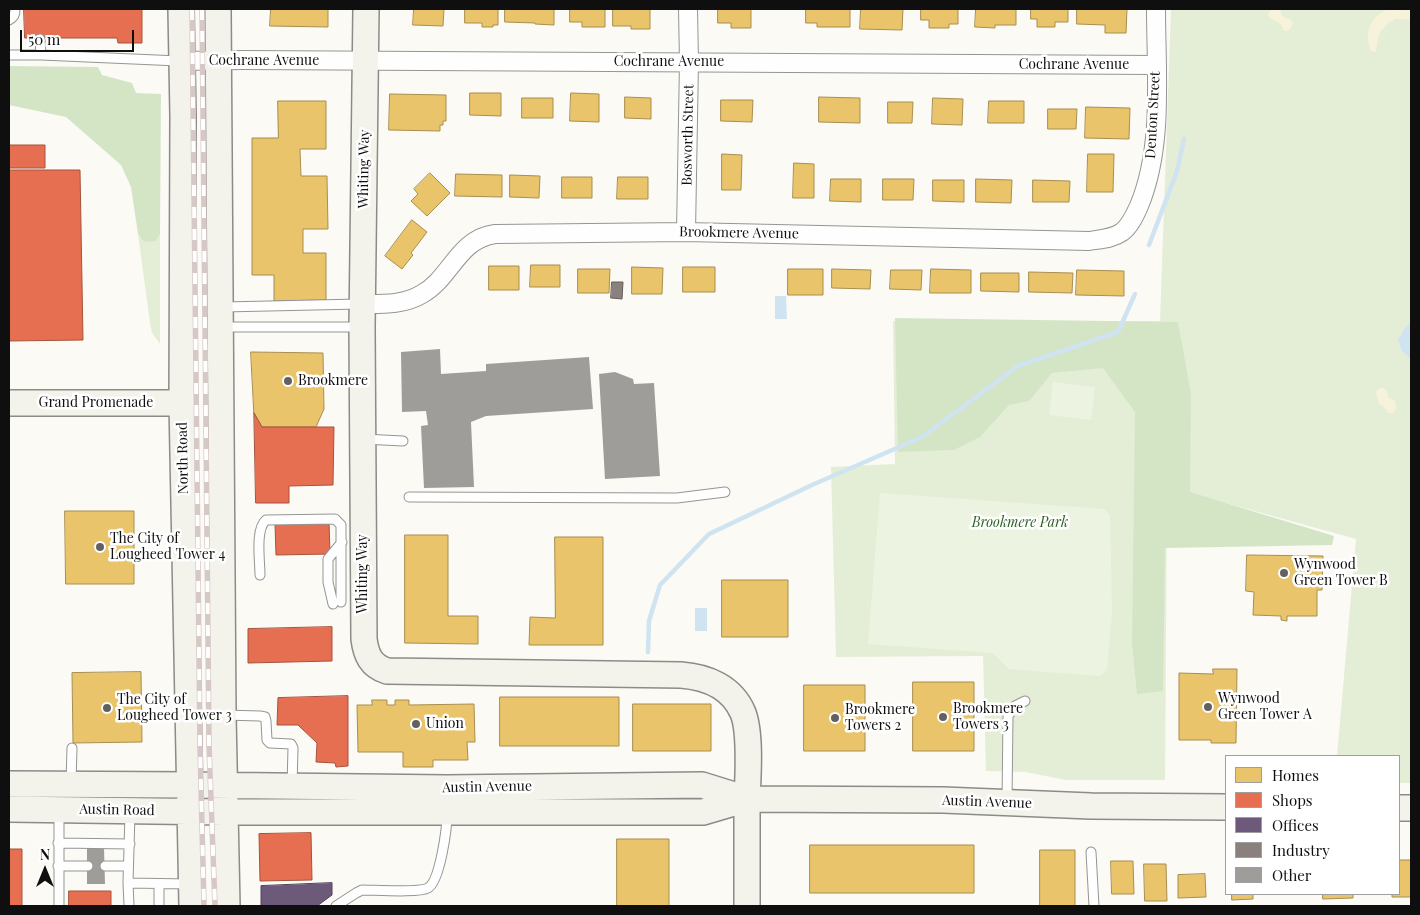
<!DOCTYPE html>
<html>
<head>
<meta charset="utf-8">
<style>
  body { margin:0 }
  #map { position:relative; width:1420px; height:915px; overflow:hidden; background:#fbfaf5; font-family:"Playfair Display",serif }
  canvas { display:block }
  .frame { position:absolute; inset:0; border:10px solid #0f0f0f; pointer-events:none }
  .legend { position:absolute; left:1225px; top:755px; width:175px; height:140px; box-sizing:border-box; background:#fff; border:1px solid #9f9f9f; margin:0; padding:6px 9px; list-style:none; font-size:15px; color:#0f0f0f }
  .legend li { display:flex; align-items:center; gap:10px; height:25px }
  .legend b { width:25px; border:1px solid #9f9f9f }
  .north { position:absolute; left:20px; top:845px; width:50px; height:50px; -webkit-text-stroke:4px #fff; paint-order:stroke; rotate:0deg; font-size:14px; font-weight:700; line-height:20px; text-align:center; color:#0f0f0f }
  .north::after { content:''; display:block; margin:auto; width:18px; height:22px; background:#0f0f0f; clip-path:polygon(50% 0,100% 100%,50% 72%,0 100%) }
  .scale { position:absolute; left:20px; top:30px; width:114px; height:22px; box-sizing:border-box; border:2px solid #0f0f0f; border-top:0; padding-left:6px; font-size:15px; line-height:18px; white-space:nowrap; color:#0f0f0f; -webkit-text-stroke:4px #fff; paint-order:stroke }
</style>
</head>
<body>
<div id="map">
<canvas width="1420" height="915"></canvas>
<div class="frame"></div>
<ul class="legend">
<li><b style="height:14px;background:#e9c46a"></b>Homes</li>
<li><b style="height:14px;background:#e76f51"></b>Shops</li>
<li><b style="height:14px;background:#6d597a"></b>Offices</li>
<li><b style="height:14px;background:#8a817c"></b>Industry</li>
<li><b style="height:14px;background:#9f9d9a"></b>Other</li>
</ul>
<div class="north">N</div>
<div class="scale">50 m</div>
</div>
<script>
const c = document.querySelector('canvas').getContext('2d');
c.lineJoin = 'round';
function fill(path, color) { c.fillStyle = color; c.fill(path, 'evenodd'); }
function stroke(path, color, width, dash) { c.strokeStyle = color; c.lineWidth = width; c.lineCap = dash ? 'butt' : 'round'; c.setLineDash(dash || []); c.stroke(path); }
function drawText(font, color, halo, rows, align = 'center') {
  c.font = font + ' "Playfair Display",serif'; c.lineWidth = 5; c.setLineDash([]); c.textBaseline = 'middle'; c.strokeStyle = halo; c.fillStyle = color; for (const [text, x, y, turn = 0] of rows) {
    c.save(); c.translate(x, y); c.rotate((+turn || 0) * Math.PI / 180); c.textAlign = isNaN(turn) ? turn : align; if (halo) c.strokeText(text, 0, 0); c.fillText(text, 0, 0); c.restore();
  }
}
fill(new Path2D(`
  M1171 9H1411V783H1399V756H1337L1356 539 1204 497 1167 493 1165 780H1066L1025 772 986 771 983 656 836 657 831 467 895 464 893 321H1160Z
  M138 234 143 241H156L160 234V344L152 333 150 323Z`), '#e4eed7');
fill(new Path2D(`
  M9 66 98 67 102 75 132 83 136 93 161 94 160 234 156 241 148 242 143 241 138 234 131 187 121 165 66 117 9 105Z
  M895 318 1178 322 1191 394 1190 492 1334 536 1332 545 1165 548 1163 691 1137 694 1132 644 1135 412 1103 368 1052 373 1029 401 1009 405 980 437 954 450 898 452Z`), '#d4e5c6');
fill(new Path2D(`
  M1271 9H1280L1282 16 1291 20 1293 24 1288 31H1284C1283 29 1282 27 1281 25 1277 19 1270 22 1268 14Z
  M1387 9H1399L1411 11V20L1395 19 1388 23 1381 31 1378 38 1376 52 1371 51C1366 42 1367 27 1374 19 1377 15 1383 12 1387 9Z
  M1379 388H1383L1386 390 1389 398 1394 400 1397 407 1393 413H1388L1383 406 1379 404 1376 392Z`), '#f7f2da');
fill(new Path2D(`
  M1053 382 1095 387 1091 420 1049 415Z
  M880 493 1104 509 1110 515 1112 611 1107 670 1100 676 1009 669 993 653 868 644Z`), '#edf3e1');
fill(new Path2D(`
  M775 296H786L787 319H775Z
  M1411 322V359L1402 351 1398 340 1404 329Z
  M695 608H707V631H695Z`), '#d0e3f1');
const homes = new Path2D(`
  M271 9H328V27L270 26Z
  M414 9H444L443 26 413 25Z
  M465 9H498V25H493V27H482V23H465Z
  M505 9H554V25L535 24V23L505 22Z
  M570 9H605V27H582V22H570Z
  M613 9H650V29H631V26H613Z
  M718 9H751V28H731V23H718Z
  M806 9H850V27H817V23H806Z
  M861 9H903L902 30 860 29Z
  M921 9H958V24H949V28H929V20H921Z
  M976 9H1016V25H995V28L975 27Z
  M1031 9H1068V22H1055V27H1037V19H1031Z
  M1077 9H1127L1126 33H1105V25L1077 24Z
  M470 93H501V116L470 115Z
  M571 93 599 94V122L570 121Z
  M390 94 446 95V121H443V125H440V131L389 130Z
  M625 97 651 98V119L625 118Z
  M819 97 860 98V123L819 122Z
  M522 98H553V118H522Z
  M933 98 963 99 962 125 932 124Z
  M721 100H753L752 122 721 121Z
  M278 101H326V149H300L301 176H327L328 229H303V253H326V300L274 301V275H252V138H278Z
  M989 101H1024V123H988Z
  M888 102H913L912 123H888Z
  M1086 107 1130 108 1129 139 1085 138Z
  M1048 109H1077L1076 129H1048Z
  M722 154 742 155 741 190H722Z
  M1088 154H1114L1113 192H1087Z
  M794 163 814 164V198H793Z
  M430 173 450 193 427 216 411 201 418 194 414 189Z
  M456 174 502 175V197L455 196Z
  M510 175 540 176 539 198 510 197Z
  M562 177H592V198H562Z
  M618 177H648V199H617Z
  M831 179H861V202L830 201Z
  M883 179H914L913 200H883Z
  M976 179 1012 180 1011 203 976 202Z
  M933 180H964V202L933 201Z
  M1033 180 1070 181 1069 202H1033Z
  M412 220 427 232 411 253 413 255 402 269 385 256Z
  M531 265H560V287H530Z
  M489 266H519V290H489Z
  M632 267 663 268 662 294H632Z
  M683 267H715V292H683Z
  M578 269H610L609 293H578Z
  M788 269H823V295H788Z
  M832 269 871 270 870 289 832 288Z
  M931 269 971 270V293H930Z
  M891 270H922L921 290 890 289Z
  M1077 270 1124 271V296L1076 295Z
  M1029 272 1073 273 1072 293 1029 292Z
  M981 273H1019V292L981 291Z
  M251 352 323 353 324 409 316 427H262L254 413Z
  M65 511H134V584H66Z
  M405 535H448V616H478V644L405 643Z
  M555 537H603V645H529L530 617 555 618Z
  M1247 555 1323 556 1322 590H1317V616H1287V621L1281 620V616L1253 615 1254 592 1246 591Z
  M722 580H788V637H722Z
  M1213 669H1237L1236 743H1211V740H1179V673L1213 674Z
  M141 672 142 742 73 743 72 673Z
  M913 682H974V751H913Z
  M804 685H865V751H804Z
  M500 697H619V746H500Z
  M372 700H387V705H395V700H409V705L474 704 475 742H467L468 760H433V767H403V752H358L357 705H372Z
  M633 704H711V751H633Z
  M617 839H669V906H617Z
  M810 845H974V893H810Z
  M1040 850H1075V906H1040Z
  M1399 860H1411V897H1392V894H1399Z
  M1111 861H1133L1134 894H1112Z
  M1144 864H1166L1167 901H1145Z
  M1205 874 1206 897 1178 898V875Z
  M1232 894H1253V899L1232 900Z
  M1323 894H1353V898L1323 899Z`);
fill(homes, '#e9c46a');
stroke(homes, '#a88e4f', 1);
const shops = new Path2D(`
  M24 9H142V43H118L117 38H25Z
  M9 145H45V168H9Z
  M9 170H80L83 340 9 341Z
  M254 413 262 427H334L333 485 289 486V503H256Z
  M329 522 330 554 276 555 275 524Z
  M332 627V661L248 663V629Z
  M348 696V766L336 767 335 763 316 762 317 743 298 725H277L278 698Z
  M311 833 312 880 260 881 259 834Z
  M9 849H22V906H9Z
  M69 891H111V906H69Z`);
fill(shops, '#e76f51');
stroke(shops, '#a6523d', 1);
const offices = new Path2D(`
  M332 883V895L317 906H261V886Z`);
fill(offices, '#6d597a');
stroke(offices, '#51435a', 1);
const industry = new Path2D(`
  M612 282H623L622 299 611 298Z`);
fill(industry, '#8a817c');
stroke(industry, '#655f5b', 1);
stroke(new Path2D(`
  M1149 245 1177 171 1184 139
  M648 652 649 621 660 585 709 534 812 485 922 437 1018 366 1118 332 1135 294`), '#d0e3f1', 4.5);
fill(new Path2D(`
  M440 349 441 374 486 371V364L589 357 593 409 486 416 471 422 474 487 424 488 421 426 428 425 426 411 402 412 401 352Z
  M615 372 633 379 634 384 654 383 660 476 605 479 599 374Z
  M87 848H104L105 884H87Z`), '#9f9d9a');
const lane = new Path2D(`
  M9 20C14 17 15 15 15 9
  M40 39 41 55
  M9 55H41L179 61
  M223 307 360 304
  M221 327H360
  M363 439 403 441
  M409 497 677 498 725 492
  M260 575C260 561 255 529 266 520L335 519 341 525V602
  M333 604 328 582V559L342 542
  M224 715 260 716 265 717 266 721 267 740 270 743 291 744 293 748 292 786
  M71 782 72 748
  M1007 802 1008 716 1015 706 1025 701
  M59 810V906
  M130 813 128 883 190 884
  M58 843 130 844
  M1091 852 1094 906
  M58 866H88
  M105 866H128
  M128 883 129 905
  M159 884V906
  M336 906 356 893 362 890C375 890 419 893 428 888 440 881 447 829 447 814`);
const street = new Path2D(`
  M182 61 243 60 1156 65
  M686 232 689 62 688 9
  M362 304C383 304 404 305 422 294 451 278 458 239 495 234L686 232 1089 241C1100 239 1112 239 1122 232 1130 226 1135 215 1139 206 1164 146 1156 73 1156 9`);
const secondary = new Path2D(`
  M181 9 183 116 182 403 192 906
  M218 9 223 715 227 906
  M366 9 362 327 364 639C366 655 371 666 387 671L681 675C707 677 732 687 743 713 751 733 748 777 747 800 747 835 747 871 747 906
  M9 403H182
  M9 784 190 785 447 788 702 785 747 799
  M1399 808H1411
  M9 809 225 812H703L747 799 943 800 1091 806 1226 807`);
stroke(lane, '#959593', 11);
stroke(street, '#959593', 20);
stroke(secondary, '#8c8b89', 28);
stroke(lane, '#fefefe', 9);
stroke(street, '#fefefe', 18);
stroke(secondary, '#f4f3eb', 25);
const rail = new Path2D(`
  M192 9 200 746 204 906
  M202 9 209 746 215 906`);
stroke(rail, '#d6c8c7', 5.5);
stroke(rail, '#fff', 4, [11]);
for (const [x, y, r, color] of [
  [288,381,5,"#626160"],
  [100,547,5,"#626160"],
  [1284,573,5,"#626160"],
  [1208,707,5,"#626160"],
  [107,708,5,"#626160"],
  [943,717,5,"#626160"],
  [835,718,5,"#626160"],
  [416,724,5,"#626160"]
]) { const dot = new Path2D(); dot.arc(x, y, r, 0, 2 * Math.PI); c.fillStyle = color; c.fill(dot); stroke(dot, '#fff', 2); }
drawText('14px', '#0f0f0f', '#fff', [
  ["Cochrane Avenue",264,61],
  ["Cochrane Avenue",669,62],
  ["Cochrane Avenue",1074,65],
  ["Denton Street",1153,115,-87],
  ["Bosworth Street",688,135,-89],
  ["Whiting Way",364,169,-89],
  ["Brookmere Avenue",739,233,1],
  ["Grand Promenade",96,403],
  ["North Road",183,458,-91],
  ["Whiting Way",363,574,-90],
  ["Austin Avenue",487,787,-1],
  ["Austin Avenue",987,802,2],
  ["Austin Road",117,810,1]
]);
drawText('14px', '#0f0f0f', '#fff', [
  ["Brookmere",298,381],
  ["The City of",110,539],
  ["Lougheed Tower 4",110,555],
  ["Wynwood",1294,565],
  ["Green Tower B",1294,581],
  ["Wynwood",1218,699],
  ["Green Tower A",1218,715],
  ["The City of",117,700],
  ["Lougheed Tower 3",117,716],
  ["Brookmere",953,709],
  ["Towers 3",953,725],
  ["Brookmere",845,710],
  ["Towers 2",845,726],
  ["Union",426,724]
], 'left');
drawText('italic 14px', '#2f6026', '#fff', [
  ["Brookmere Park",1020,523]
]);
</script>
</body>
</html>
